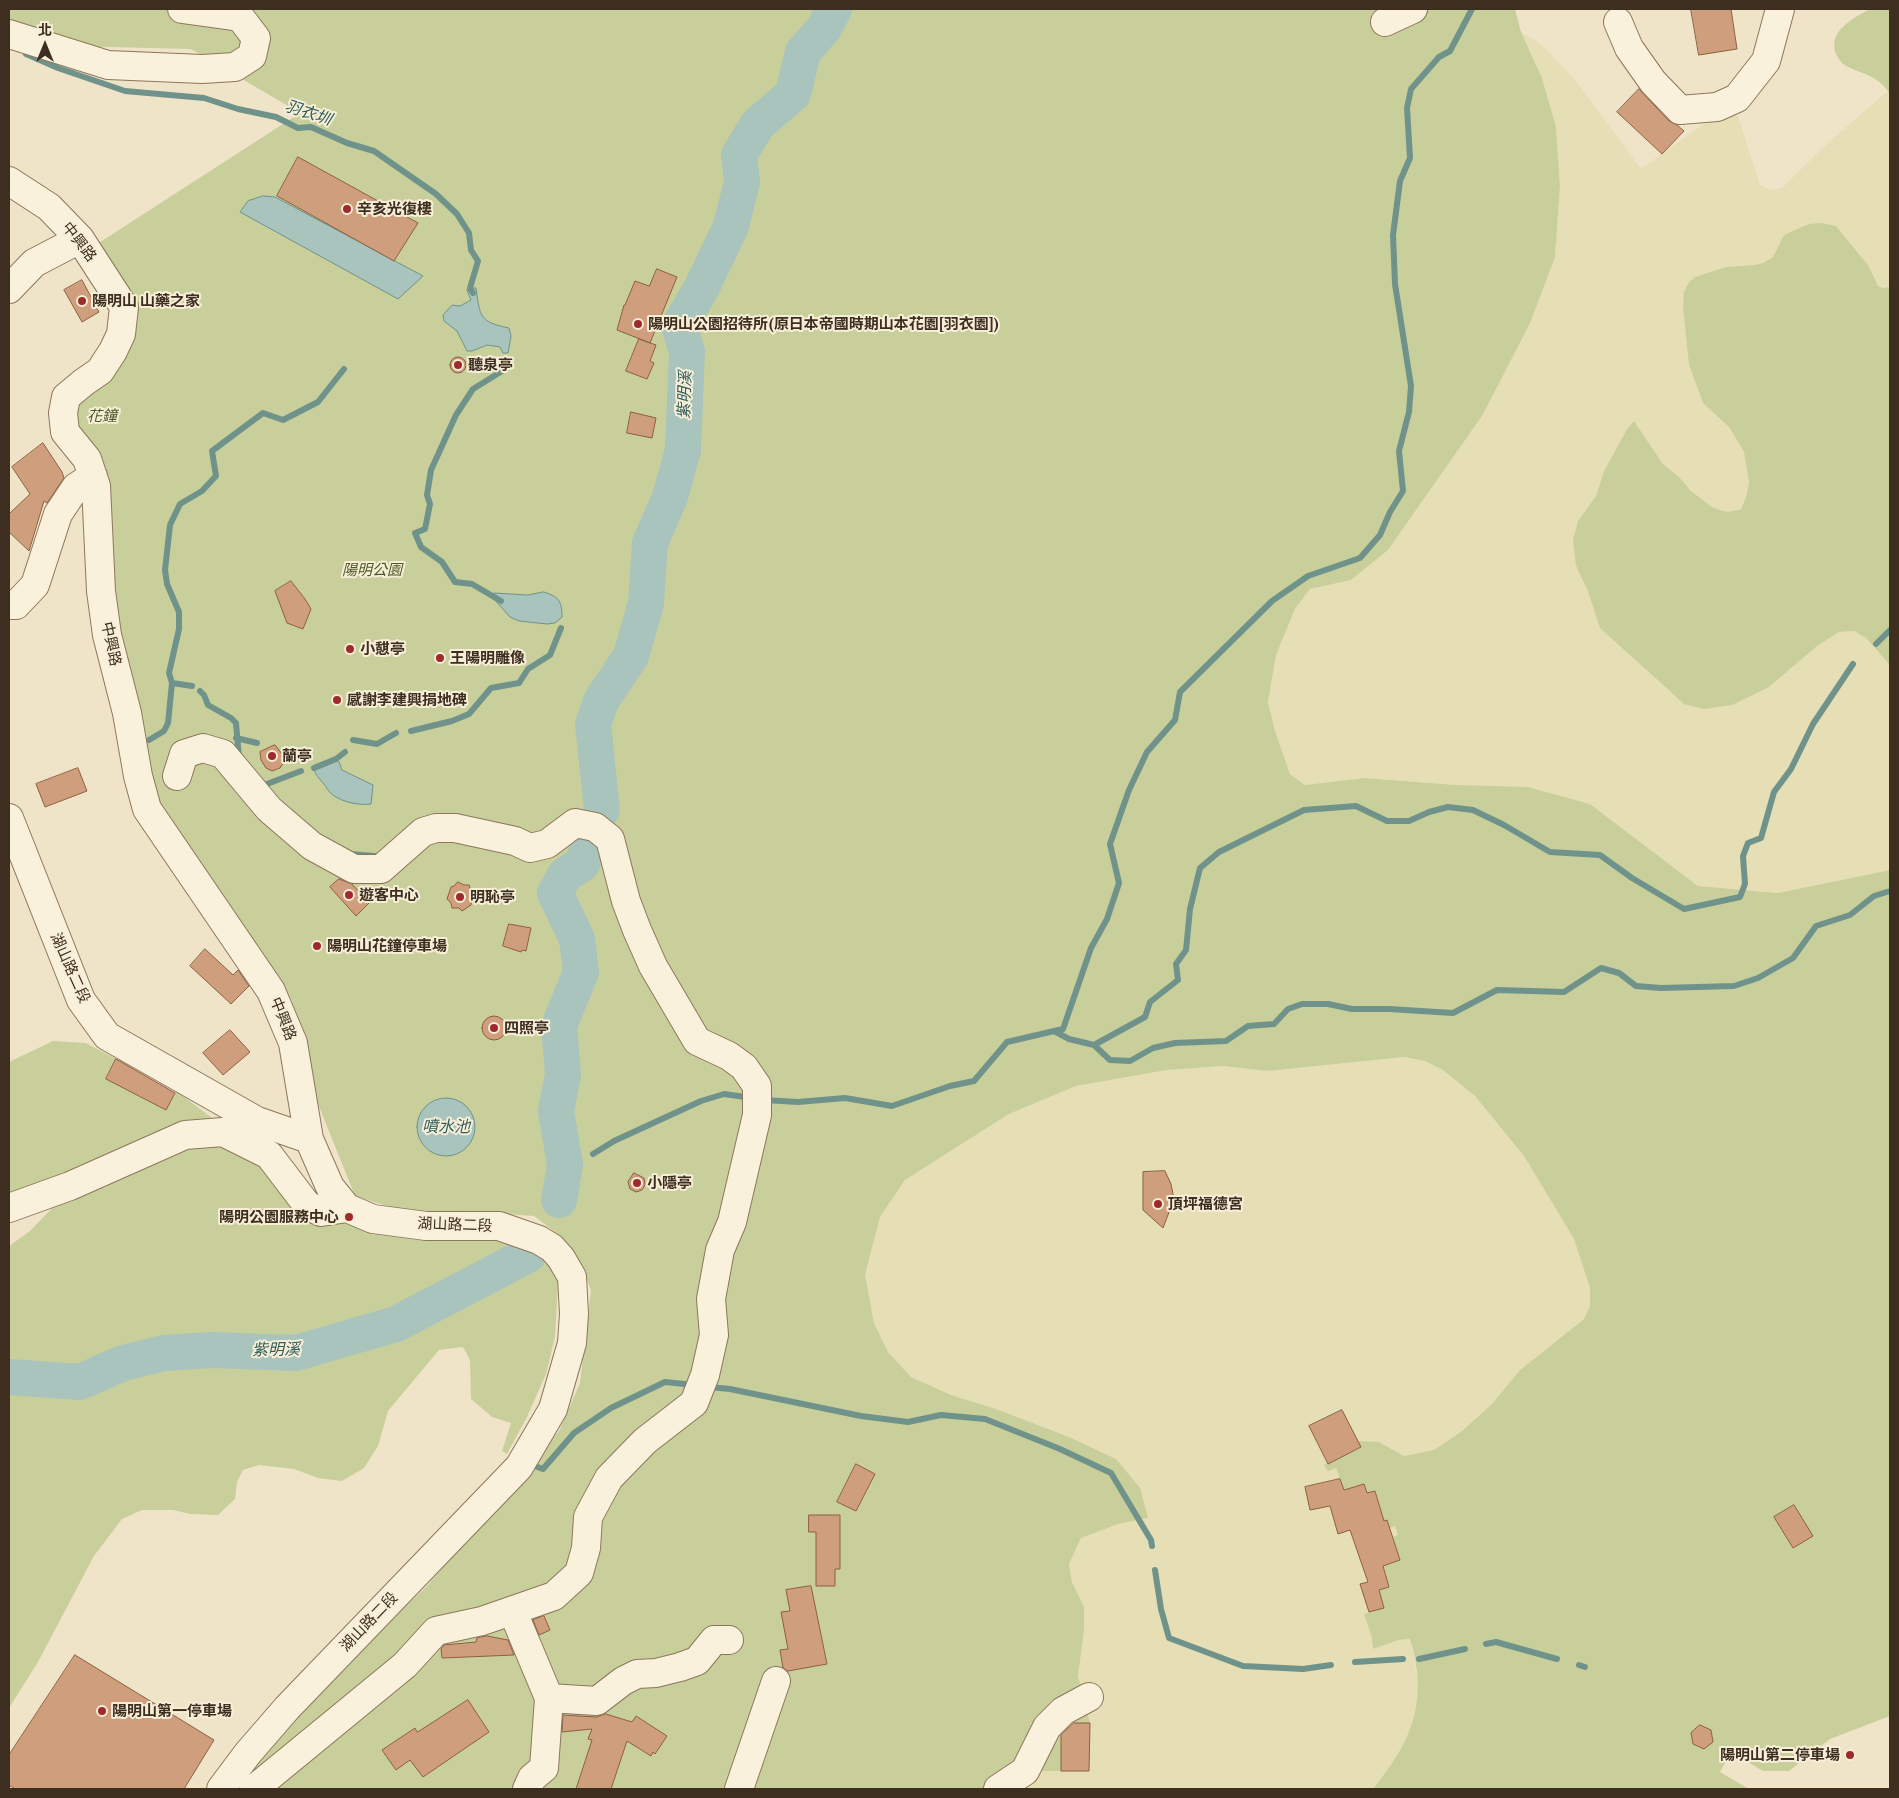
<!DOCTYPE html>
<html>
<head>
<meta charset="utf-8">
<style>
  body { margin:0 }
  #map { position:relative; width:1899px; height:1798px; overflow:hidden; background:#f0e4c8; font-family:"Crimson Pro","Noto Sans TC",serif }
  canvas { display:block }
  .frame { position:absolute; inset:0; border:10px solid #3d2e20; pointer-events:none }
  .north { position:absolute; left:20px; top:20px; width:50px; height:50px; -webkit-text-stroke:4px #f7eed8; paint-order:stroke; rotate:0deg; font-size:14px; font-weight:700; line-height:20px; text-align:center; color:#3d2e20 }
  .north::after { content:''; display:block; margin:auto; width:18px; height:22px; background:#3d2e20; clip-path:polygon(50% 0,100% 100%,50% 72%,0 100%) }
</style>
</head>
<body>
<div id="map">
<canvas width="1899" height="1798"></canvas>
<div class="frame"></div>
<div class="north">北</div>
</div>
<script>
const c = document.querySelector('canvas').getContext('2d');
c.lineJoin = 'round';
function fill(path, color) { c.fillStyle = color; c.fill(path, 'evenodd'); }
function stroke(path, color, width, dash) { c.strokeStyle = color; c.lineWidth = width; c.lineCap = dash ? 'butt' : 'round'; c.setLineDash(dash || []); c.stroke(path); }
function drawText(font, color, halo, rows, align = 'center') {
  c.font = font + ' "Crimson Pro","Noto Sans TC",serif'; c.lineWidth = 4; c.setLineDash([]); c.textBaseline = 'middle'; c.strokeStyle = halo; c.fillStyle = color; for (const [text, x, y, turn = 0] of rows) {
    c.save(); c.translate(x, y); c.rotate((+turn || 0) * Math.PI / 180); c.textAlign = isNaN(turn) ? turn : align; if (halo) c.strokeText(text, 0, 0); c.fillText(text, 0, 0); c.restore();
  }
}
fill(new Path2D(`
  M1521 32 1541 44 1575 80 1641 169 1699 127 1721 114 1730 111 1738 116 1760 185 1770 190 1782 188 1828 143 1868 108 1888 91 1890 94V287L1883 288 1878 286 1868 265 1836 226 1822 223 1784 235 1773 257 1763 263 1754 265 1726 267 1695 277 1689 282V365L1703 403 1729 427 1744 452 1749 483 1746 497 1741 509 1728 512 1712 507 1691 491 1680 478 1663 464 1634 421 1627 429 1604 471 1596 496 1578 521 1576 566 1588 591 1640 664 1670 692 1769 687 1817 646 1839 632 1854 631 1866 638 1890 665V870L1778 893 1698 886 1590 804 1528 787 1456 785 1365 778 1305 785 1290 774 1275 731 1268 702 1276 655 1295 609 1310 589 1351 580 1388 550 1482 416 1555 257 1560 186 1556 127 1542 78Z
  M1404 1057 1425 1061 1443 1070 1475 1096 1524 1156 1574 1239 1590 1288V1306L1584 1319 1520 1370 1492 1404 1462 1431 1434 1450 1404 1456 1379 1442 1361 1447 1328 1464 1336 1468 1340 1478 1336 1480 1364 1484 1375 1491 1384 1520H1387L1395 1526 1399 1535 1392 1538 1400 1560 1389 1587 1379 1590 1384 1608 1364 1614 1373 1638V1649L1399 1640 1410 1639 1413 1651 1419 1690 1413 1724 1394 1763 1373 1789H1004L1011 1771H1045L1061 1723H1090L1078 1676 1084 1631V1607L1072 1582 1069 1564 1081 1538 1118 1524 1148 1518 1069 1437 996 1409 951 1395 911 1377 888 1352 874 1323 865 1275 880 1217 905 1180 1009 1114 1076 1086 1167 1070 1223 1066 1269 1071Z`), '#e6deb5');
fill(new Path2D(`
  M9 9H1515L1521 32 1542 78 1556 127 1560 186 1555 257 1530 323 1482 416 1388 550 1351 580 1310 589 1295 609 1276 655 1268 702 1275 731 1290 774 1305 785 1365 778 1456 785 1528 787 1590 804 1698 886 1778 893 1890 870V1716L1830 1739 1789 1771H1763L1731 1752 1720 1772 1749 1789H1373C1412 1741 1429 1701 1410 1639L1399 1640 1373 1649 1372 1638 1364 1614 1384 1608 1365 1572 1400 1560 1392 1537 1398 1535 1395 1526 1390 1528 1387 1520H1384L1367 1493 1364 1484 1339 1491 1335 1480 1340 1478 1336 1468 1328 1471 1324 1465 1361 1447 1357 1441 1379 1442 1404 1456 1434 1450 1462 1431 1492 1404 1520 1370 1584 1319 1590 1306V1288L1574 1239 1524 1156 1475 1096 1443 1070 1425 1061 1404 1057 1268 1071 1223 1066 1167 1070 1076 1086 1009 1114 905 1180 880 1217 865 1275 874 1323 888 1352 911 1377 951 1395 996 1409 1069 1437 1116 1459 1140 1488 1148 1518 1118 1524 1081 1538 1069 1564 1072 1582 1084 1607V1631L1078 1676 1090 1723H1061V1771H1012L1004 1789H228L313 1692 426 1587 559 1431 580 1383 591 1290 578 1258 555 1232 534 1216 504 1214H412L355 1196 310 1084 292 1001 154 796 70 413 130 325 94 246 300 113 191 49 65 46 9 24Z
  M1870 9H1890V94C1878 75 1864 75 1846 66 1842 64 1838 58 1836 54 1827 31 1854 18 1870 9Z
  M1822 223 1836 226 1868 265 1878 286 1883 288 1890 287V665L1866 638 1854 631 1839 632 1817 646 1769 687 1732 705 1704 709 1684 704 1600 628 1588 591 1576 566 1573 540 1578 521 1596 496 1604 471 1627 429 1634 421 1663 464 1680 478 1691 491 1712 507 1720 510 1728 512 1741 509 1746 497 1749 483 1744 452 1729 427 1703 403 1689 365 1683 306 1684 292 1689 282 1695 277 1726 267 1754 265 1763 263 1773 257 1784 235 1809 224Z
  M53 1041 86 1043 116 1059 107 1078 166 1110 176 1091 215 1120 341 1222 379 1231 459 1233 526 1244 556 1269 558 1281 555 1337 546 1374 527 1417 507 1454 502 1451 511 1423 492 1417 471 1399 470 1360 463 1347 439 1350 388 1411 378 1446 364 1468 342 1481 318 1478 294 1469 259 1465 243 1470 237 1482 235 1499 218 1515 190 1514 173 1510H142L122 1519 94 1556 38 1662 9 1708V1246L30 1231 56 1204 9 1196V1062Z`), '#c9cf9b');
const water = new Path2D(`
  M263 196 275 197 423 276 398 299 240 212 248 201Z
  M470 288H476C480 316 479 322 509 328L511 336 508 353H503L500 347 487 345 472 351H467L457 331 444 321 443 315 452 305 460 306 471 300 467 290Z
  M544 592C559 597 562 601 562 617L555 623 547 624 519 621 510 617 493 598 494 593 527 595Z
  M333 759 339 762 342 770 373 785 371 804C359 806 335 801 328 790 326 788 326 786 324 784 319 778 315 775 314 768L315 765Z
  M417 1127a29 29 0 1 1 58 0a29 29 0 1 1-58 0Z`);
fill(water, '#a9c4bc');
stroke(water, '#6f938a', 1);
stroke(new Path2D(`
  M26 54 58 68 125 91 204 98 238 109 276 117 298 128 311 127 347 143 374 151 436 194 457 214 469 233 471 250 478 261 470 288 473 293
  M501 601 472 584 455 582 442 562 421 547 415 533 425 529 430 504 427 495 431 470 456 415 473 389 507 368
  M1876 644 1890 630
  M172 683 192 686
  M200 691 204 695 208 705 231 718 236 723 239 758
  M411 731 452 721 469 714 491 688 519 683 528 669 550 655 561 628
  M236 738 257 743
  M149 740 164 731 168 723 172 683 169 673 179 629V612L167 584 165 570 170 525 180 504 202 491 216 476 212 451 263 413 283 420 318 402 344 369
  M353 740 377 744 396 733
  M314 768 336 759 345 752
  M262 787 264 789 267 784 301 771
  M350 854 375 856
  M1054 1031 1069 1039 1094 1045 1110 1060 1130 1061 1153 1048 1175 1043 1226 1041 1248 1026 1274 1024 1288 1009 1302 1004H1328L1352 1009H1389L1453 1013 1497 990 1564 992 1601 968 1619 973 1636 986 1661 988 1734 986 1758 978 1793 958 1816 926 1850 915 1874 896 1890 891
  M1094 1045 1145 1017 1150 1002 1178 980 1176 964 1186 950 1190 909 1200 868 1219 852 1304 810 1356 806 1387 821H1409L1429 812 1448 807 1473 810 1504 825 1550 852 1600 855 1632 878 1684 909 1740 897 1745 884 1743 856 1748 843 1761 838 1774 792 1791 769 1813 724 1853 664
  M764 1100 798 1102 845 1098 892 1106 950 1086 974 1081 1007 1042 1063 1029 1091 948 1107 919 1119 883 1110 844 1129 790 1147 752 1175 720 1180 692 1272 601 1308 576 1360 558 1380 535 1390 512 1403 491 1399 451 1409 412 1411 386 1395 284 1393 235 1400 181 1410 158 1407 108 1411 89 1439 57 1450 51 1472 9
  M593 1154 614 1141 701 1101 724 1094 752 1098
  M565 1165 570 1163
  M709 1387 730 1389 861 1416 908 1422 941 1415 985 1419 1060 1449 1111 1473 1151 1540 1152 1546
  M532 1465 543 1469 574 1433 611 1408 665 1382 694 1385
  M1155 1570 1161 1609 1169 1638 1243 1666 1303 1669 1331 1665
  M1486 1644 1496 1642 1557 1659
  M1419 1659 1465 1649
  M1355 1662 1403 1659
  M1579 1665 1585 1667`), '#6f938a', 6);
stroke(new Path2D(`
  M602 810 593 724 601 701 631 656 646 603 650 543 670 497 683 450 687 351 679 326 701 289 731 226 742 182 739 155 758 124 793 94 803 52 824 28 834 9
  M559 1200 565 1165 556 1111 563 1074 559 1026 581 972 577 939 555 893 565 875 582 864 590 844
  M9 1377 80 1382 123 1363 164 1353 212 1350 296 1353 396 1324 528 1255`), '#a9c4bc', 36);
const building = new Path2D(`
  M1691 9H1731L1737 49 1699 55Z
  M1639 89 1669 121 1677 125 1684 131 1662 154 1617 112Z
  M298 157 418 223 394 261 277 196Z
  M657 269 677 277 650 343 617 330 624 305H625L635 281 649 286Z
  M82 280 99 312 82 322 64 290Z
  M639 339 656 345 650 361 654 363 647 379 626 371Z
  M450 365a8 8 0 1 1 16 0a8 8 0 1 1-16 0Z
  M631 412 656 418 652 438 627 433Z
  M43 443 62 472 64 478 47 503 44 501 29 551 9 532V514L30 494 12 467Z
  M291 581 305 599 311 609 303 629 287 623 275 591Z
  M275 745 286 759 280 768 272 771 266 768 261 760 260 752Z
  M78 768 87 791 45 807 36 784Z
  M339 879 352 884 369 903 356 916 330 887Z
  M458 882 464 885H469L472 894 471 905 462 911 459 908H452L451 903 447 899 451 887 454 886Z
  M509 924 531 928 526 951 522 950 521 952 503 946Z
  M205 949 233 975 238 970 249 986 231 1004 190 966Z
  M482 1028a12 12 0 1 1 24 0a12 12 0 1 1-24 0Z
  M230 1030 250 1052 223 1075 203 1053Z
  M116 1059 175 1093 166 1110 106 1079Z
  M1165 1171 1171 1184 1174 1199 1163 1228 1143 1210V1172Z
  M634 1173 644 1178 645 1185 642 1190 636 1192 630 1189 628 1182Z
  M1342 1410 1361 1447 1328 1464 1309 1426Z
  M856 1464 875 1474 856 1511 837 1502Z
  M1340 1479 1344 1490 1364 1484 1367 1493 1375 1491 1384 1521 1387 1520 1400 1560 1383 1566 1389 1587 1379 1590 1384 1608 1369 1612 1360 1584 1368 1582 1350 1530 1338 1534 1330 1506 1310 1510 1305 1487Z
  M1794 1505 1813 1536 1793 1548 1774 1517Z
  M809 1515H840V1569H835V1586H816V1532H809Z
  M811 1586 827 1664 788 1671 783 1668 780 1650 788 1649 781 1612 790 1611 786 1590Z
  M544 1616 550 1630 539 1635 533 1620Z
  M487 1636 508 1640 514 1655 442 1658 441 1649 444 1645 476 1642 477 1638Z
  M75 1655 214 1740 184 1789H15L9 1785V1755Z
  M468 1700 489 1732 423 1777 410 1760 396 1770 382 1750 415 1728 417 1732Z
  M606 1714 632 1722 636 1716 667 1736 655 1754 653 1752 651 1756 627 1741 611 1789H576L592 1740 588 1739 592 1729 562 1732 563 1715 596 1717Z
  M1074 1723H1090L1089 1771H1061V1735Z
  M1700 1725 1711 1730 1713 1742 1704 1749 1693 1744 1691 1733Z`);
fill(building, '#cf9f7d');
stroke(building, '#8d5f41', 1);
const minor = new Path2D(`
  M1385 22 1413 9
  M1618 22 1629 48 1653 82 1680 110 1717 107 1737 98 1766 61 1780 9
  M9 34 108 65 202 69 235 67 252 56 256 38 240 17 182 9
  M9 181 49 207 80 239 124 307 121 334 113 351 100 371 84 382 66 397 63 413 65 432 87 459 96 486 101 591 107 635 127 713 138 776 147 809 271 991 293 1043 309 1139 330 1187 347 1208 373 1219 426 1226H499L539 1240 552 1248 561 1258 572 1277 574 1314 572 1343 553 1409 519 1467 287 1708 248 1753 221 1789
  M9 289 34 263 80 239
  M9 605H16L35 585 58 514 76 487 93 476
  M177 776 184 754 203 748 223 754 269 809 312 846 354 869H381L423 832 436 828H455L515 841 530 848 547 844 575 823 595 827 610 839 626 901 637 930 653 966 697 1041 729 1056 744 1067 757 1086V1115L732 1222 720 1250 711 1299 714 1335 705 1375 694 1403 645 1441 609 1478 588 1517 586 1548 579 1573 554 1596 482 1621 436 1631 405 1665 254 1789
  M9 818 81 1000 107 1036 257 1121 309 1139
  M9 1208 70 1186 185 1135 223 1132 269 1155 307 1205 321 1212 347 1208
  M513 1612 549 1698 597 1701 623 1681 637 1674 656 1673 680 1667 697 1661 714 1640H729
  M527 1789 532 1778 544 1768 549 1698
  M739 1789 776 1681
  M998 1789 1025 1771 1047 1727 1063 1711 1089 1697`);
stroke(minor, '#8d765c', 30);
stroke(minor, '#faf1dc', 28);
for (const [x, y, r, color] of [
  [347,209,5,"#9e2a2b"],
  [82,301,5,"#9e2a2b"],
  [638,324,5,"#9e2a2b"],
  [458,365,5,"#9e2a2b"],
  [350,649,5,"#9e2a2b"],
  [440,658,5,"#9e2a2b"],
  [337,700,5,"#9e2a2b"],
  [272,756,5,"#9e2a2b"],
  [349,895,5,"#9e2a2b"],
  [460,897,5,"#9e2a2b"],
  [317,946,5,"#9e2a2b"],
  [494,1028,5,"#9e2a2b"],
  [637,1183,5,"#9e2a2b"],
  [1158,1204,5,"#9e2a2b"],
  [349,1217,5,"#9e2a2b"],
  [102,1711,5,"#9e2a2b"],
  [1850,1755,5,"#9e2a2b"]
]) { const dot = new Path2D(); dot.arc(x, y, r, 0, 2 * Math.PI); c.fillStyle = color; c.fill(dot); stroke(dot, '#f7eed8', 2); }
drawText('bold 15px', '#3d2e20', '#f7eed8', [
  ["辛亥光復樓",357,209],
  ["陽明山 山藥之家",92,301],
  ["陽明山公園招待所(原日本帝國時期山本花園[羽衣園])",648,324],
  ["聽泉亭",468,365],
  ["小憇亭",360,649],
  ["王陽明雕像",450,658],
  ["感謝李建興捐地碑",347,700],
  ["蘭亭",282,756],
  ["遊客中心",359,895],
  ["明恥亭",470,897],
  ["陽明山花鐘停車場",327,946],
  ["四照亭",504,1028],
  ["小隱亭",647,1183],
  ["頂坪福德宮",1168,1204],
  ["陽明公園服務中心",339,1217,"right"],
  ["陽明山第一停車場",112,1711],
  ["陽明山第二停車場",1840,1755,"right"]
], 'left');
drawText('15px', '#3d2e20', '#f7eed8', [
  ["中興路",79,242,52],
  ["中興路",111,644,78],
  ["湖山路二段",70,968,66],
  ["中興路",283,1019,68],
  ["湖山路二段",455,1225,2],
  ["湖山路二段",369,1622,-46]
]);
drawText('italic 15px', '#4d5a26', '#f7eed8', [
  ["花鐘",102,416],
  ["陽明公園",372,570]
]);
drawText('italic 16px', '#2f5d5a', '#f7eed8', [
  ["羽衣圳",308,113,18],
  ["紫明溪",685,395,-88],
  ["噴水池",446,1127],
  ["紫明溪",276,1350,-1]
]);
</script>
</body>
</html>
